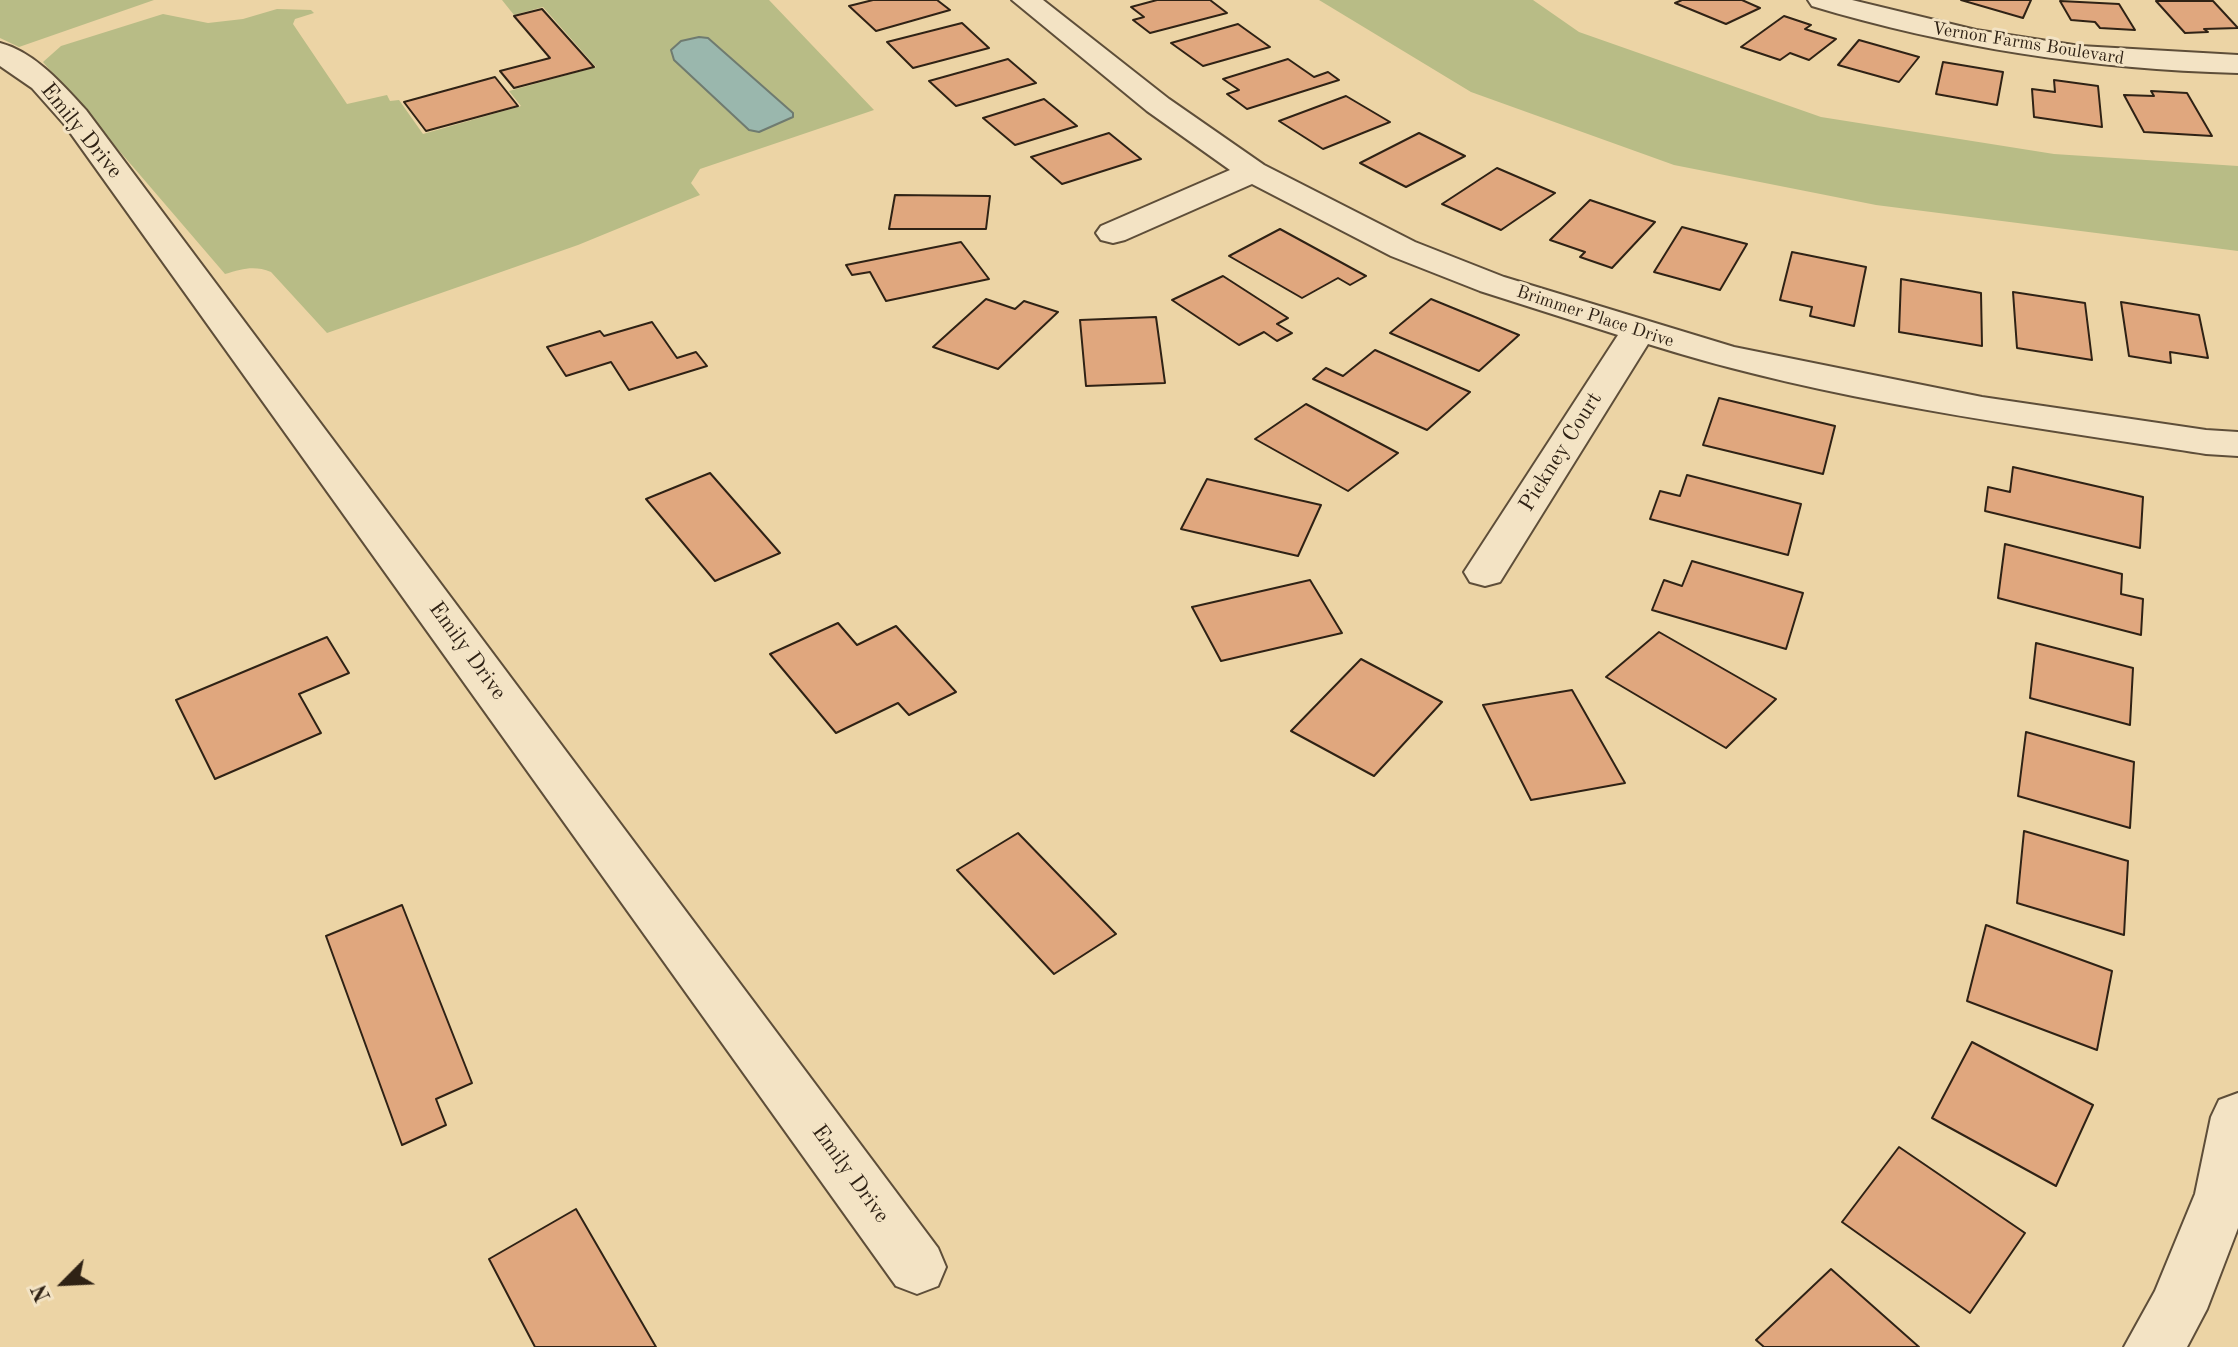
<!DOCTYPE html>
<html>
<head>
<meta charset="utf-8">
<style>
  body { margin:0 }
  #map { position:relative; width:2238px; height:1347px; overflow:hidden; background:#ecd4a5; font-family:"Old Standard TT",serif }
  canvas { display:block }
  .north { position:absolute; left:24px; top:1243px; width:80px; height:80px; -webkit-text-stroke:6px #f3e3c4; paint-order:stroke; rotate:246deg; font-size:22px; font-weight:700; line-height:32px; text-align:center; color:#2f2215 }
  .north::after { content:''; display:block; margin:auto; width:28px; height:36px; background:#2f2215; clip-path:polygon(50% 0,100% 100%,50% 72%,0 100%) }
</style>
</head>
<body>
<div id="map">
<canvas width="2238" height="1347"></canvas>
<div class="north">N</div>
</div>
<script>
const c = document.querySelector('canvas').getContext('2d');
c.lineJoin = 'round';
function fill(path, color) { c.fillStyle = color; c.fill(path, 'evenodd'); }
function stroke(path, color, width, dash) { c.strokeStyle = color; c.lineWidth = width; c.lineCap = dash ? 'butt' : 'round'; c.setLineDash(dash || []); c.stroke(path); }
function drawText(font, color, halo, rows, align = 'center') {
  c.font = font + ' "Old Standard TT",serif'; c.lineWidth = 6; c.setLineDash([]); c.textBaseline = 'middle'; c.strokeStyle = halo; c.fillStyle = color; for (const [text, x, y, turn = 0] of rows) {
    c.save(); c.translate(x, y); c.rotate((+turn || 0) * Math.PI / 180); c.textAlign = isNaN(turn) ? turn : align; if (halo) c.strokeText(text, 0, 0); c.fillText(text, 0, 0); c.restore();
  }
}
fill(new Path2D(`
  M0 0H154L19 47 0 38Z
  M502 0H769L874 110 700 169 691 183 700 195 578 245 327 333 271 272C254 265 242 269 225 274L43 62 61 46 163 14 208 23 243 19 277 9 311 10 314 13 295 19 293 24 347 104 387 95 390 101 399 100 423 134 521 106 509 91 596 67 543 7 514 15Z
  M1319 0H1533L1579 32 1821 117 2054 154 2238 166V251L1876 205 1674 165 1471 92Z`), '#b8bc86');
const water = new Path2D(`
  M699 37 708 38 793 113V117L759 132 749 130 674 60 671 50 681 41Z`);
fill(water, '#9ab7ad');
stroke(water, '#6f7b70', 2);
const building = new Path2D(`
  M873 0H937L950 10 876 31 849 6Z
  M1157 0H1210L1227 13 1150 33 1133 20 1144 17 1131 7Z
  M1682 0H1742L1760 8 1726 24 1675 3Z
  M1961 0H2031L2023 18Z
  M2060 1 2119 4 2135 30 2100 28 2095 22 2071 20Z
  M2156 1H2213L2238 28 2204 29 2208 32 2185 33Z
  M542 9 594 67 514 88 500 71 550 58 514 16Z
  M1784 16 1811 25 1805 29 1836 39 1809 60 1790 53 1780 60 1741 47Z
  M962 23 989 48 913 68 887 42Z
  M1238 24 1270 47 1203 66 1171 43Z
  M1859 40 1919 57 1899 82 1838 65Z
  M1008 59 1036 83 956 106 929 81Z
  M1288 59 1314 77 1328 72 1339 80 1247 109 1227 94 1239 90 1223 79Z
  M1943 62 2003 72 1997 105 1936 94Z
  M495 77 518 106 426 131 404 102Z
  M2054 80 2098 86 2102 127 2034 117 2032 89 2055 92Z
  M2151 91 2187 93 2212 136 2144 132 2124 95 2154 96Z
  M1346 96 1390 122 1323 149 1279 121Z
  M1044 99 1077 126 1015 145 983 118Z
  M1109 133 1141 159 1062 184 1031 157Z
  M1419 133 1465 156 1406 187 1360 163Z
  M1497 168 1555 193 1501 230 1442 204Z
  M895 195 990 196 986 229H889Z
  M1590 200 1655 222 1612 268 1580 257 1585 252 1550 240Z
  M1682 227 1747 244 1720 290 1654 272Z
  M1280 229 1366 276 1350 285 1338 278 1302 298 1229 256Z
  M961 242 989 279 886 301 870 272 852 275 846 265Z
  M1792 252 1866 267 1854 326 1810 316 1812 307 1780 300Z
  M1223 276 1288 318 1277 324 1292 333 1277 341 1264 332 1239 345 1172 300Z
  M1901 279 1981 293 1982 346 1899 332Z
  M2013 292 2085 303 2092 360 2017 348Z
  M986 299 1015 309 1024 301 1058 312 998 369 933 347Z
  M1431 299 1519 335 1479 371 1390 333Z
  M2121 302 2199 315 2208 358 2170 352 2171 363 2129 356Z
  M1156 317 1165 383 1086 386 1080 320Z
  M652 322 677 358 696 352 707 366 629 390 611 362 566 376 547 347 600 331 604 336Z
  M1375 350 1470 392 1427 430 1313 379 1326 368 1343 376Z
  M1719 398 1835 426 1823 474 1703 445Z
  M1306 404 1398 453 1348 491 1255 439Z
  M2013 467 2143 497 2140 548 1985 511 1988 487 2010 492Z
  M710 473 780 553 715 581 646 499Z
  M1687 475 1801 504 1788 555 1650 519 1660 491 1680 496Z
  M1207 479 1321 505 1298 556 1181 529Z
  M2005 544 2122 574 2121 594 2143 599 2141 635 1998 598Z
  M1692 561 1803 593 1786 649 1652 610 1664 580 1682 586Z
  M1310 580 1342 633 1221 661 1192 607Z
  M838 623 857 645 896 626 956 692 909 715 898 703 836 733 770 654Z
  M1659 632 1776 699 1726 748 1606 677Z
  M327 637 349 673 299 694 321 733 215 779 176 700Z
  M2036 643 2133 668 2130 725 2030 698Z
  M1361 659 1442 702 1374 776 1291 731Z
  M1572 690 1625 783 1531 800 1483 705Z
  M2026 732 2134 762 2130 828 2018 796Z
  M2024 831 2128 861 2124 935 2017 903Z
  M1018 833 1116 934 1054 974 957 870Z
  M402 905 472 1083 436 1099 446 1125 402 1145 326 936Z
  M1986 925 2112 971 2097 1050 1967 1001Z
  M1972 1042 2093 1105 2056 1186 1932 1118Z
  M1899 1147 2025 1233 1970 1313 1842 1222Z
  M576 1209 656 1347H535L489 1259Z
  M1831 1269 1919 1347H1764L1756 1340Z`);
fill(building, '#e0a77e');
stroke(building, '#2f2215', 2);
const minor = new Path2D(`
  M1012 0H1043L1169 99 1264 165 1415 242 1504 277 1734 347 1982 397 2206 430 2238 432V456L2206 454C2019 425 1828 401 1648 344L1500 582 1485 586 1470 582 1464 572 1618 335 1480 291 1391 256 1252 184 1125 240 1113 243 1101 240 1096 233 1101 226 1230 170 1147 111Z
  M1808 0H1852L1976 30 2080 46 2238 55V73C2092 69 1952 48 1812 6Z
  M0 43C35 52 63 85 86 110L938 1248 946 1267 938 1286 917 1294 896 1286 64 124 32 88 0 66Z
  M2238 1093V1228L2207 1309 2187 1347H2124L2155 1291 2195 1194 2211 1117 2219 1100Z`);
stroke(minor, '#5e4e39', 4);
fill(minor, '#f3e3c4');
drawText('18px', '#2f2215', '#f3e3c4', [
  ["Vernon Farms Boulevard",2028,44,9],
  ["Brimmer Place Drive",1595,317,18]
]);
drawText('22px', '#2f2215', '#f3e3c4', [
  ["Emily Drive",81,131,51],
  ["Pickney Court",1561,452,-58],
  ["Emily Drive",467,651,54],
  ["Emily Drive",850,1174,54]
]);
</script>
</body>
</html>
